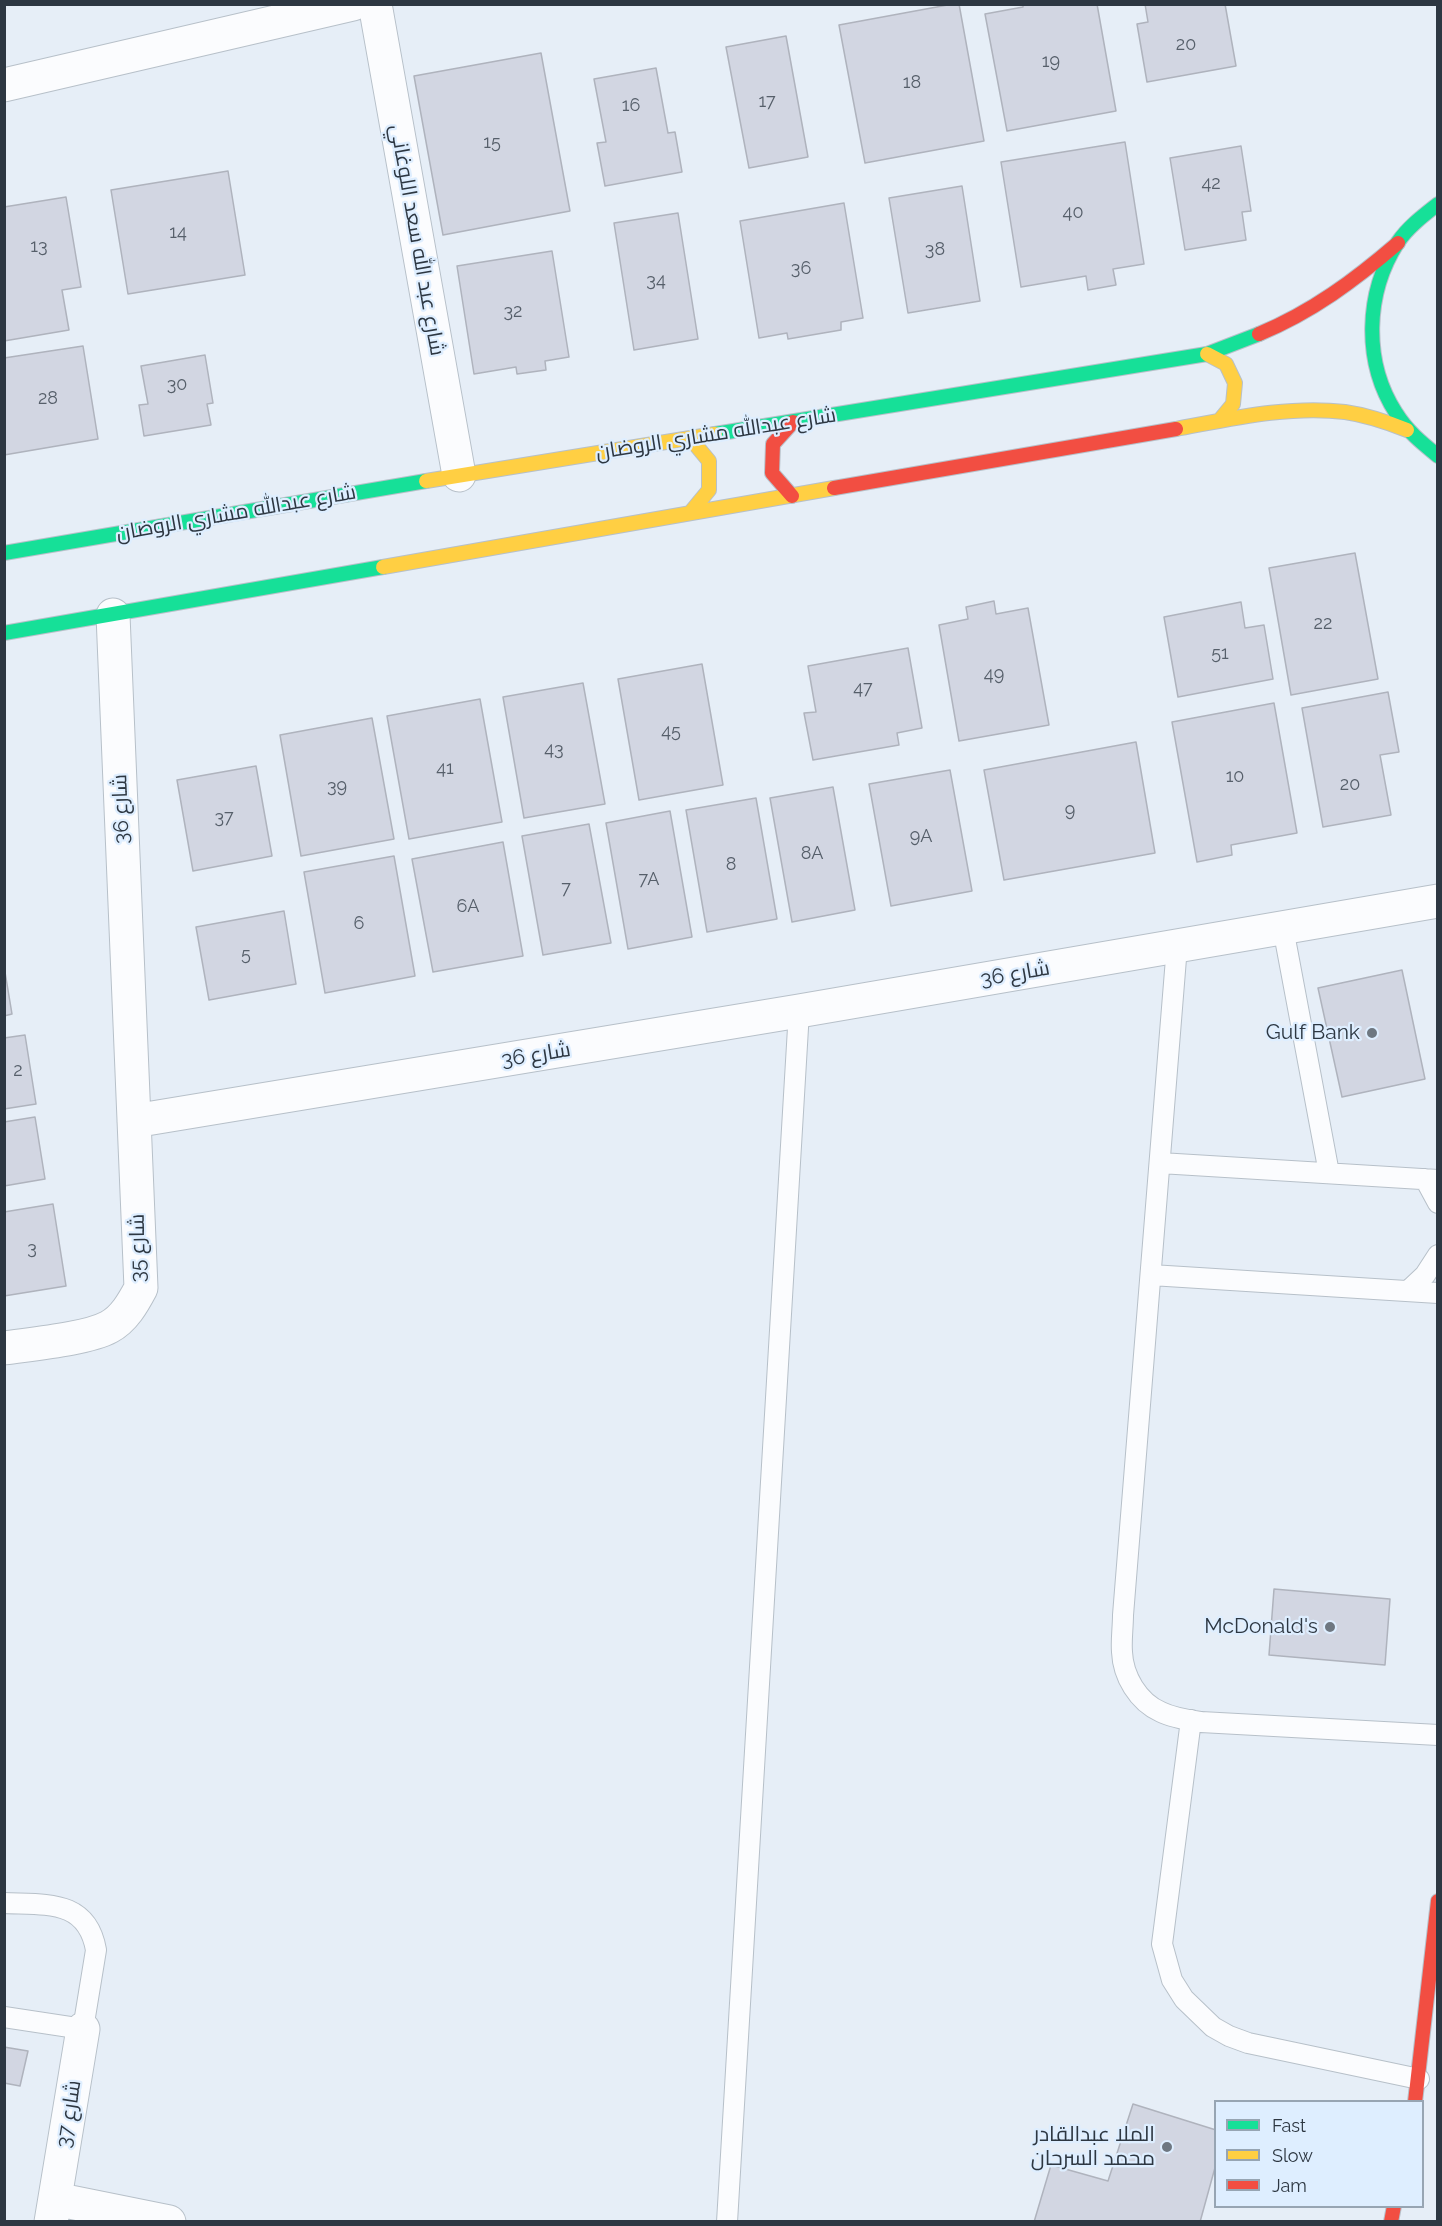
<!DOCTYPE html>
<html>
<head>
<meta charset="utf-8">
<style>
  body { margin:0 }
  #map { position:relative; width:1442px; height:2226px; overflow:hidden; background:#e6eef7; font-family:Raleway,sans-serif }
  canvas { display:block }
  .frame { position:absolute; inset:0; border:6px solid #2d3742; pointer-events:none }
  .legend { position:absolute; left:1214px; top:2100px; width:210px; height:108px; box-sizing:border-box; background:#deeeff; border:2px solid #97a5b3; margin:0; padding:8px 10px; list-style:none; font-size:18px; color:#2d3742 }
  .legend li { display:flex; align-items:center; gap:12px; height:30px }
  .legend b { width:30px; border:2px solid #97a5b3 }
</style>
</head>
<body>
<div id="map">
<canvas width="1442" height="2226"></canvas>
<div class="frame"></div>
<ul class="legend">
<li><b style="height:8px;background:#16e098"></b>Fast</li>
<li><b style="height:8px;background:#ffcf43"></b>Slow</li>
<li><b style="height:8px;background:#f24e42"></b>Jam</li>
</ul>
</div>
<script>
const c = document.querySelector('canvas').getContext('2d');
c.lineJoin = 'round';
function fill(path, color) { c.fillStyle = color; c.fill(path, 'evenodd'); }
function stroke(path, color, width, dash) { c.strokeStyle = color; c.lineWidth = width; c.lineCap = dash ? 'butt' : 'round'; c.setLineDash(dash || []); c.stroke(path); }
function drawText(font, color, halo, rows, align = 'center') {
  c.font = font + ' Raleway,Cairo,sans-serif'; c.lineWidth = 4.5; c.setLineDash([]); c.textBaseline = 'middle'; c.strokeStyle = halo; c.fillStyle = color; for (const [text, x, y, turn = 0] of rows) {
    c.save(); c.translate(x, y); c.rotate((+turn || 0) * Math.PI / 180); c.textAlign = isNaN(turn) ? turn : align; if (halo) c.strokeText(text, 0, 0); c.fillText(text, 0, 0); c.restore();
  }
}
const building = new Path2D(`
  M953 4H959L984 141 865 163 839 25Z
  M1023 4H1097L1116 111 1007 131 985 14 1023 7Z
  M1145 4H1225L1236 66 1147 82 1137 24 1148 22Z
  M786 36 808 157 749 168 726 47Z
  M541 53 570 211 443 235 414 76Z
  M656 68 668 133 675 132 682 172 605 186 597 143 606 142 594 79Z
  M1125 142 1144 264 1113 269 1116 285 1088 290 1086 276 1021 287 1001 162Z
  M1241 146 1251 211 1242 212 1246 240 1185 250 1170 158Z
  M228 171 245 275 128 294 111 190Z
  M962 186 980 301 908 313 889 198Z
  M66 197 81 287 62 290 69 330 4 341V207Z
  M844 203 863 318 841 322V330L788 339 787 333 759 338 740 221Z
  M678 213 698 339 634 350 614 223Z
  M552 251 569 357 545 361 546 370 517 374 516 367 474 374 457 266Z
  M83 346 98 439 4 455V358Z
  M205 355 213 403 207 404 211 425 144 436 139 405 148 404 141 366Z
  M1355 553 1378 679 1291 695 1269 568Z
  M994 601 996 614 1028 608 1049 725 959 741 939 625 968 619 966 607Z
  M1241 602 1245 628 1264 625 1273 679 1178 697 1164 617Z
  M908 648 922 728 897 733 899 745 813 760 804 713 816 712 808 666Z
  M702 664 723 785 639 800 618 679Z
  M583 683 605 804 524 818 503 697Z
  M1388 692 1399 752 1380 755 1391 815 1323 827 1302 708Z
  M480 699 502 822 409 839 387 716Z
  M1274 703 1297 833 1231 845 1232 855 1197 862 1172 722Z
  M372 718 394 839 301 856 280 735Z
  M1136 742 1155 853 1004 880 984 770Z
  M256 766 272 856 193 871 177 780Z
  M950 770 972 891 891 906 869 784Z
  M833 787 855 910 792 922 770 798Z
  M756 798 777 919 707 932 686 810Z
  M670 811 692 937 628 949 606 823Z
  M589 824 611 943 543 955 522 836Z
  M503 842 523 956 433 972 412 859Z
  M394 856 415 976 325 993 304 872Z
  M284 911 296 984 209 1000 196 927Z
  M4 966 12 1014 4 1016Z
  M1402 970 1425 1079 1342 1097 1318 988Z
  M25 1035 36 1104 4 1109V1038Z
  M35 1117 45 1179 4 1186V1122Z
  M53 1204 66 1286 4 1296V1212Z
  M1274 1589 1390 1599 1385 1665 1269 1655Z
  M4 2047 28 2051 20 2086 4 2083Z
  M1133 2104 1216 2130V2164L1200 2222H1034L1051 2165 1108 2181Z`);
fill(building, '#d2d6e2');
stroke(building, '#afb3bd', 1.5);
const lane = new Path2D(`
  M1283 928 1329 1173
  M1177 946 1123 1615C1123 1627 1121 1640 1122 1652 1123 1676 1138 1702 1161 1712 1173 1718 1188 1720 1201 1722L1438 1735
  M1160 1163 1438 1180
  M1425 1179 1438 1203
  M1151 1275 1438 1293
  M1408 1291 1425 1275 1438 1255
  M1191 1720 1162 1944 1172 1980 1184 1999 1213 2027 1229 2036 1248 2043 1419 2079
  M4 1903C46 1905 87 1899 96 1950L83 2029 4 2017
  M727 2222 799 1011`);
const street = new Path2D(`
  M375 4 459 475
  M4 85 353 4
  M134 1121 799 1011 1438 901
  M4 1348C31 1344 87 1339 109 1327 124 1319 133 1303 141 1288L113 615
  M55 2199 169 2222
  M51 2222 83 2029`);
const fast = new Path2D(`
  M1438 204C1424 215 1408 227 1398 242 1365 293 1363 362 1396 413 1407 431 1422 443 1438 456
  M715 434 1207 354 1259 334
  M4 553 426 481
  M4 633 383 567`);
const slow = new Path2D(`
  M1207 354 1226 364 1235 383 1233 404 1219 421
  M1176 429C1230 419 1289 405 1345 412 1366 415 1387 422 1407 430
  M690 438 709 461V490L690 513
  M426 481 715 434
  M383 567 834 488`);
const jam = new Path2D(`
  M1259 334C1312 312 1355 280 1398 243
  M834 488 1176 429
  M792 496 772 473 773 444 793 422
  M1415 2102 1438 1901
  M1391 2222 1394 2206`);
stroke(lane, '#b7c0c9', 22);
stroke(street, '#b7c0c9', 35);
stroke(fast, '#b7c0c9', 16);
stroke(slow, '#b7c0c9', 16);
stroke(jam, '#b7c0c9', 16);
stroke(lane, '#fbfcfe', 20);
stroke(street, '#fbfcfe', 33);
stroke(fast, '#16e098', 14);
stroke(slow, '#ffcf43', 14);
stroke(jam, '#f24e42', 14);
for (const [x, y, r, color] of [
  [1372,1033,6,"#6e7781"],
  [1330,1627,6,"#6e7781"],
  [1167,2147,6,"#6e7781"]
]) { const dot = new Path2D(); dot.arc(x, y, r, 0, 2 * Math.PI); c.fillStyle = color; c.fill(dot); stroke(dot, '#deeeff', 2); }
drawText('18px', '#565f6a', null, [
  ["20",1186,45],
  ["19",1051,62],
  ["18",912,83],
  ["17",767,102],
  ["16",631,106],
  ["15",492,143],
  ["42",1211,184],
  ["40",1073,213],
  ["14",178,233],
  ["13",39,247],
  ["38",935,250],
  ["36",801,269],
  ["34",656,281],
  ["32",513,312],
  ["30",177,385],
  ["28",48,399],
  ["22",1323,624],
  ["51",1220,654],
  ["49",994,675],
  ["47",863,689],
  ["45",671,732],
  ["43",554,750],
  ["41",445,769],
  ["10",1235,777],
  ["20",1350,785],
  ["39",337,787],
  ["9",1070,811],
  ["37",224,818],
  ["9A",921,837],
  ["8A",812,854],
  ["8",731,865],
  ["7A",649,880],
  ["7",566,889],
  ["6A",468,907],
  ["6",359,924],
  ["5",246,955],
  ["2",18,1071],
  ["3",32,1249]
]);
drawText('21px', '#2d3742', '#deeeff', [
  ["شارع عبد الله سعد اللوغاني",417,240,80],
  ["شارع عبدالله مشاري الروضان",716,434,-9],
  ["شارع عبدالله مشاري الروضان",236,513,-10],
  ["شارع 36",121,809,-92],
  ["شارع 36",1015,974,-10],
  ["شارع 36",536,1055,-9],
  ["شارع 35",138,1248,-91],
  ["شارع 37",69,2114,-81]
]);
drawText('21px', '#2d3742', '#deeeff', [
  ["Gulf Bank",1360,1033],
  ["McDonald's",1318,1627],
  ["الملا عبدالقادر",1155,2135],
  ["محمد السرحان",1155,2159]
], 'right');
</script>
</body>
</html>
